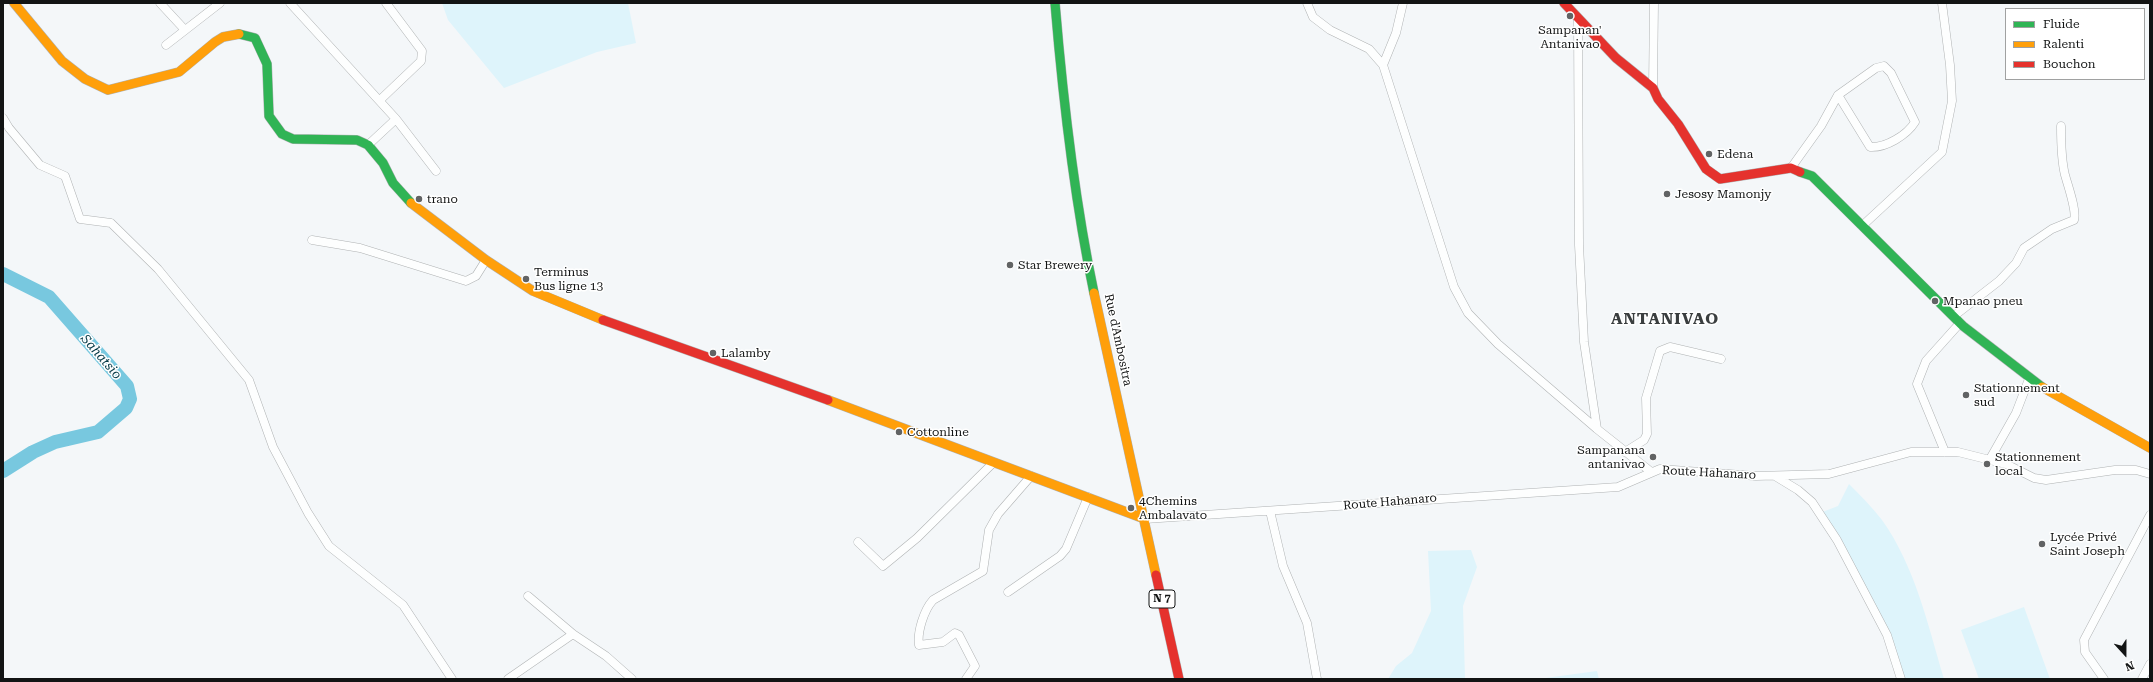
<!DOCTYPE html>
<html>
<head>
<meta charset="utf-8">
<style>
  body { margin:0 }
  #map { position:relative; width:2153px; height:682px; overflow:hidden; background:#f4f7f9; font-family:"Roboto Serif",serif }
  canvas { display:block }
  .frame { position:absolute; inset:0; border:4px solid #121414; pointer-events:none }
  .legend { position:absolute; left:2005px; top:8px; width:140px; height:72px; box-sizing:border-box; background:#fff; border:1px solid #a0a1a1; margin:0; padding:5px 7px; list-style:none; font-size:12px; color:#121414 }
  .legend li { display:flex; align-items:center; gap:8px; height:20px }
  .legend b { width:20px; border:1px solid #a0a1a1 }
  .north { position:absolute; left:2105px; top:634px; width:40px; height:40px; -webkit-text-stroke:3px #fff; paint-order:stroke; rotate:159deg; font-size:11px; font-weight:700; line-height:16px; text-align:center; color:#121414 }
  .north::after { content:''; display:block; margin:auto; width:14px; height:18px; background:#121414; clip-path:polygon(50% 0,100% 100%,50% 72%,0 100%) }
</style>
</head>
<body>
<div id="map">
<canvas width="2153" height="682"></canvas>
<div class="frame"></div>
<ul class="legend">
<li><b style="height:5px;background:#30b455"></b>Fluide</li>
<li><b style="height:5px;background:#ff9f0a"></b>Ralenti</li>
<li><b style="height:5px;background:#e5322d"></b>Bouchon</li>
</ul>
<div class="north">N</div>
</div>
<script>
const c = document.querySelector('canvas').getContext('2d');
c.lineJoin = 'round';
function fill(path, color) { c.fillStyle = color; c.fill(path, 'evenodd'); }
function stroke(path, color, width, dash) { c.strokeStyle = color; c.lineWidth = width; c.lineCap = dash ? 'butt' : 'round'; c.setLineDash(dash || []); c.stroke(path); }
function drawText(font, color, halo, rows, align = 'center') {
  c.font = font + ' "Roboto Serif",serif'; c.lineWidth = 3; c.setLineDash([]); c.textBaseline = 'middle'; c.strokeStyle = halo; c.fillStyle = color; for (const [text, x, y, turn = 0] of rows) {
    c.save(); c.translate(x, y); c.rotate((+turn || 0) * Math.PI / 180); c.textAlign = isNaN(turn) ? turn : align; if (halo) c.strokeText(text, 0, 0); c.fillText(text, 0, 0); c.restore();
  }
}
fill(new Path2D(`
  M442 3H628L636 43 597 52 504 88 448 20Z
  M1849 484C1860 495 1872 507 1882 520 1915 566 1928 625 1944 679H1901L1887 635 1820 513 1838 506Z
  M1471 550 1477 567 1463 606 1465 679H1388L1396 666 1412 653 1431 611 1428 551Z
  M2024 607 2050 679H1979L1961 630Z
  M1597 671 1599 679H1538Z`), '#def4fb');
stroke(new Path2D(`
  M3 274 49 297 127 386 130 399 126 408 98 432 55 442 33 452 3 471`), '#78c8df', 14);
const street = new Path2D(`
  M160 3 185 30
  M290 3 396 119 436 171
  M1307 3 1313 17 1330 30 1369 49 1383 65 1454 287 1468 313 1498 344 1597 429 1650 471
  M1578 18 1579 245 1584 342 1597 429
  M166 45 220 3
  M1383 65 1396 33 1403 3
  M1653 88 1654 3
  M380 100 421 61 422 51 386 3
  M3 118 9 128 40 165 65 176 80 219 111 223 158 269 249 380 273 447 308 513 329 546 403 605 452 679
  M368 145 396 119
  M1791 168 1821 126 1838 95 1876 68 1884 66 1891 73 1915 122C1907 135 1886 148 1870 147L1838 95
  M1862 226 1942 152 1952 101 1950 65 1942 3
  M312 240 360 248 466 281 476 276 486 260
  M1954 316 1999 281 2016 263 2024 248 2052 229 2074 220C2077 211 2068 186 2065 175 2061 159 2061 142 2061 126
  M1625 452 1644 440 1647 434 1646 398 1660 351 1670 347 1721 359
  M1945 452 1917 384 1926 361 1960 323
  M1990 459 2016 413 2029 379
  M1775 476 1798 490 1812 502 1837 540 1887 635 1901 679
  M1270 511 1283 566 1307 623 1317 679
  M1145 519 1618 487 1660 469 1756 476 1829 474 1911 452H1958L2006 464 2034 478 2046 480 2115 470H2136L2150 474
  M858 542 883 566 917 538 993 463
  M1008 592 1060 556 1066 549 1088 497
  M528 596 573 634 606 656 632 679
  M508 679 573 634
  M966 679 975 666 959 635 955 633 943 642 919 645C917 632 924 610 933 600L983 571 989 530 998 514 1031 476
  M2104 679 2085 652 2084 640 2150 515
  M2142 679 2150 664`);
const fast = new Path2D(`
  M1055 3C1063 100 1074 198 1094 293
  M239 34 255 38 267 64 269 116 282 134 293 139 357 140 368 145 383 163 393 183 411 203
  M1800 172 1812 176 1963 326 2042 387`);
const slow = new Path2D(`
  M14 3 62 61 85 79 108 90 179 72 215 42 223 37 239 34
  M411 203 486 260 533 291 603 320
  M1094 293 1156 575
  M2042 387 2150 448
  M828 400 1145 519`);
const jam = new Path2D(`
  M1564 3 1616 58 1653 88 1658 99 1678 124 1706 169 1720 179 1791 168 1800 172
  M603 320 828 400
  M1156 575 1179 679`);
stroke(street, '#afb2b3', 9);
stroke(fast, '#afb2b3', 10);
stroke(slow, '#afb2b3', 10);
stroke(jam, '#afb2b3', 10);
stroke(street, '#fdfefe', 8);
stroke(fast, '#30b455', 9);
stroke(slow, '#ff9f0a', 9);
stroke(jam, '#e5322d', 9);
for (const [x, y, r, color] of [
  [1570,16,4,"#616364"],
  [1709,154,4,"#616364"],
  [1667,194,4,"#616364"],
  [419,199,4,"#616364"],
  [1010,265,4,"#616364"],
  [526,279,4,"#616364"],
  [1935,301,4,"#616364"],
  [713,353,4,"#616364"],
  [1966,395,4,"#616364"],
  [899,432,4,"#616364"],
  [1653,457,4,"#616364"],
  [1987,464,4,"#616364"],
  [1131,508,4,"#616364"],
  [2042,544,4,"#616364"]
]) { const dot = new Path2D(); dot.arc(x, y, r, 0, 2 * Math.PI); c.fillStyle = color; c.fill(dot); stroke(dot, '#fff', 1.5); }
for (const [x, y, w] of [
  [1162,599,26]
]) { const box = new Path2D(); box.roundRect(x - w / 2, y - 9, w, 18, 3); c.fillStyle = '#fff'; c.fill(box); stroke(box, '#121414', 1); }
drawText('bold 11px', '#121414', null, [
  ["N 7",1162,599]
]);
drawText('12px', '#121414', '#fff', [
  ["Sampanan'",1570,30,"center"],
  ["Antanivao",1570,44,"center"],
  ["Edena",1717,154],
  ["Jesosy Mamonjy",1675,194],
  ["trano",427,199],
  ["Star Brewery",1018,265],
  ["Terminus",534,272],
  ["Bus ligne 13",534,286],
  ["Mpanao pneu",1943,301],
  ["Lalamby",721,353],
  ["Stationnement",1974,388],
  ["sud",1974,402],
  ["Cottonline",907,432],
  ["Sampanana",1645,450,"right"],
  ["antanivao",1645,464,"right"],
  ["Stationnement",1995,457],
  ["local",1995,471],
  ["4Chemins",1139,501],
  ["Ambalavato",1139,515],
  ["Lycée Privé",2050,537],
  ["Saint Joseph",2050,551]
], 'left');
drawText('12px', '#121414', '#fff', [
  ["Rue d'Ambositra",1118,340,78],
  ["Route Hahanaro",1709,473,3],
  ["Route Hahanaro",1390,502,-5]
]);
drawText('italic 13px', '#053a47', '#fff', [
  ["Sahatsio",101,357,49]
]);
c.letterSpacing = '1px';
drawText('bold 16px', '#3a3e3f', '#fff', [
  ["ANTANIVAO",1665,319]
]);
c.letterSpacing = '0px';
</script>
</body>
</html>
